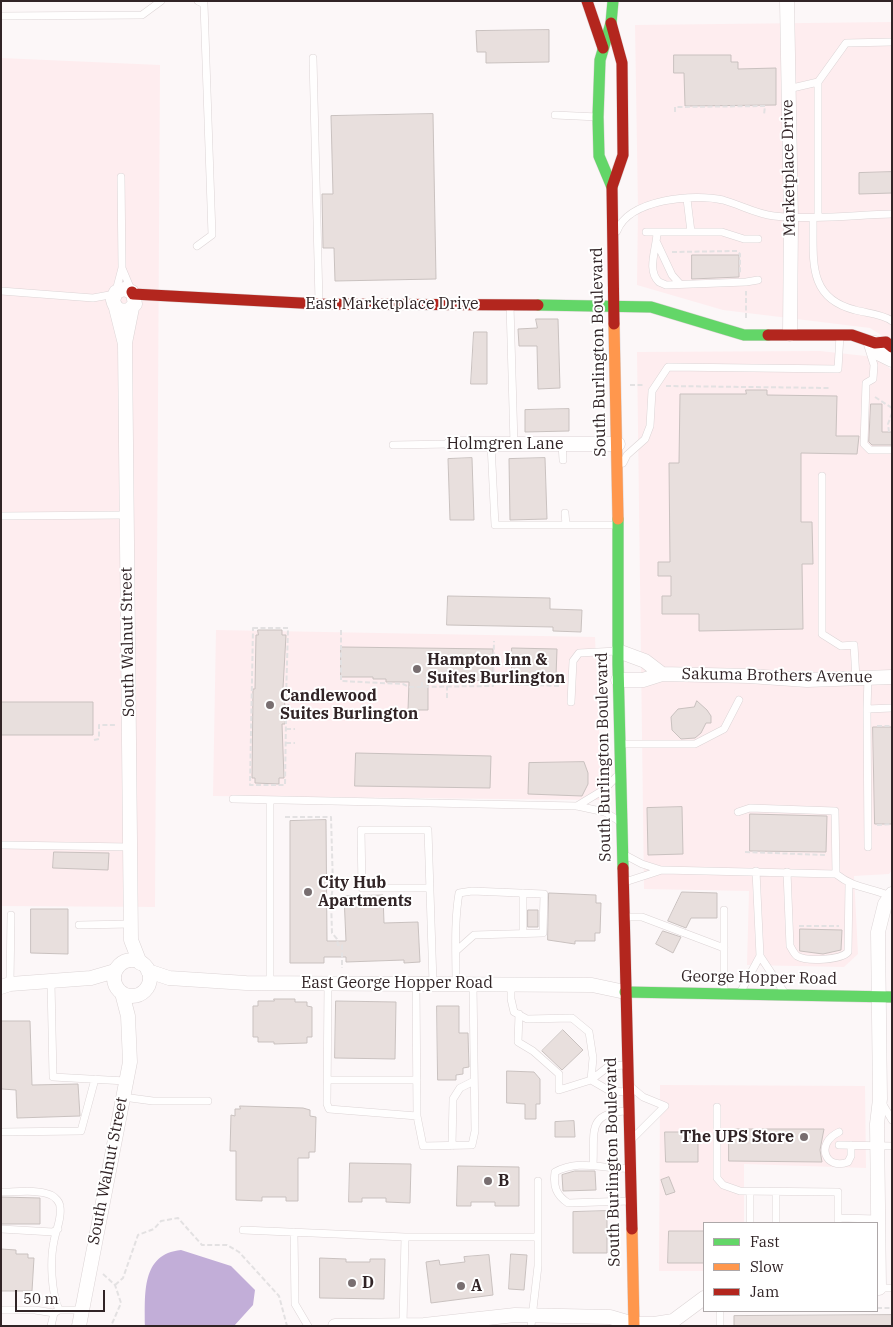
<!DOCTYPE html>
<html>
<head>
<meta charset="utf-8">
<style>
  body { margin:0 }
  #map { position:relative; width:893px; height:1327px; overflow:hidden; background:#fcf7f8; font-family:"IBM Plex Serif",serif }
  canvas { display:block }
  .frame { position:absolute; inset:0; border:2px solid #312426; pointer-events:none }
  .legend { position:absolute; left:703px; top:1222px; width:175px; height:90px; box-sizing:border-box; background:#fff; border:1px solid #ada7a8; margin:0; padding:6px 9px; list-style:none; font-size:15px; color:#312426 }
  .legend li { display:flex; align-items:center; gap:10px; height:25px }
  .legend b { width:25px; border:1px solid #ada7a8 }
  .scale { position:absolute; left:15px; top:1290px; width:90px; height:22px; box-sizing:border-box; border:2px solid #312426; border-top:0; padding-left:6px; font-size:15px; line-height:18px; white-space:nowrap; color:#312426; -webkit-text-stroke:4px #fff; paint-order:stroke }
</style>
</head>
<body>
<div id="map">
<canvas width="893" height="1327"></canvas>
<div class="frame"></div>
<ul class="legend">
<li><b style="height:6px;background:#63d668"></b>Fast</li>
<li><b style="height:6px;background:#ff974d"></b>Slow</li>
<li><b style="height:6px;background:#b3261e"></b>Jam</li>
</ul>
<div class="scale">50 m</div>
</div>
<script>
const c = document.querySelector('canvas').getContext('2d');
c.lineJoin = 'round';
function fill(path, color) { c.fillStyle = color; c.fill(path, 'evenodd'); }
function stroke(path, color, width, dash) { c.strokeStyle = color; c.lineWidth = width; c.lineCap = dash ? 'butt' : 'round'; c.setLineDash(dash || []); c.stroke(path); }
function drawText(font, color, halo, rows, align = 'center') {
  c.font = font + ' "IBM Plex Serif",serif'; c.lineWidth = 4; c.setLineDash([]); c.textBaseline = 'middle'; c.strokeStyle = halo; c.fillStyle = color; for (const [text, x, y, turn = 0] of rows) {
    c.save(); c.translate(x, y); c.rotate((+turn || 0) * Math.PI / 180); c.textAlign = isNaN(turn) ? turn : align; if (halo) c.strokeText(text, 0, 0); c.fillText(text, 0, 0); c.restore();
  }
}
fill(new Path2D(`
  M892 22V342L870 328 723 310 637 285 638 209 635 25Z
  M1 58 160 65 155 907 1 906Z
  M820 351 875 357 892 370V870L889 874 854 876 858 954 844 967 747 965 749 891 644 889 637 352Z
  M216 630 595 637 602 800 213 796Z
  M660 1085 865 1086 866 1168 744 1164V1223H704V1271H659Z`), '#feedef');
fill(new Path2D(`
  M181 1250 231 1266 255 1290 253 1305 234 1326H145C145 1294 141 1254 181 1250Z`), '#c2aed8');
const building = new Path2D(`
  M549 30V62L486 63V52H477L476 31Z
  M674 55H731V62H738V69L776 68V105L685 106 684 73H674Z
  M433 114 436 279 335 281 334 248H323L322 194H333L331 116Z
  M892 172V193L859 194V173Z
  M692 255H739V277L692 279Z
  M536 319H558L560 388 538 389 537 346H519L518 329 537 328Z
  M474 332H487V384H471Z
  M746 390H767V395L837 396 836 436H859L857 454 801 453V522H812L813 564H802L803 629 699 631V614H662V596H671V576H658V562H670L669 463H679L680 394H746Z
  M871 404H882V432H892V445H872L869 442Z
  M569 409V431L525 432V410Z
  M472 458 474 520H450L448 459Z
  M545 458 547 519 510 520 509 459Z
  M448 596 550 598V609L582 610 581 632 553 631V627L447 625Z
  M258 630H282V635H286L283 688 286 716 285 724H282L284 778H279V784L255 783V778H252L253 689H255L256 635H258Z
  M341 647 493 649V680L428 682V710H408L409 682H386V679H373V677H341Z
  M512 648 557 649 556 676 512 677Z
  M697 701 707 710 711 716V723H706L701 733 695 738 681 739 672 730 671 717 678 709 694 707Z
  M1 702H93V735H1Z
  M873 727H892V824H875Z
  M356 753 491 756 490 788 355 786Z
  M584 762 588 773V784L582 796 528 794 529 763Z
  M682 807 683 854 648 855 647 808Z
  M750 814 827 816 826 852 750 851Z
  M326 820 327 941H346L344 896 383 895 384 923 418 922 420 962 404 963V960L346 962V957H324V963H290V821Z
  M54 852 109 853 108 870 53 868Z
  M682 892 717 893V918H691L686 928 668 921Z
  M549 893 596 895V903H601L600 933H595V941H575V944L548 940Z
  M31 909H68V954L31 953Z
  M528 910H538V927H528Z
  M800 929 842 930 841 950 823 954 800 951Z
  M663 931 681 937 673 953 656 944Z
  M274 999H295V1002H307V1006L312 1007V1037H307V1043L274 1044V1042H258V1037H253V1006H258V1001H274Z
  M336 1001 396 1002 395 1059 335 1058Z
  M437 1006H459V1033H468L469 1067 463 1068V1074L456 1075V1080H438Z
  M1 1021H30L32 1085 78 1084 80 1116 17 1118 16 1090 2 1089Z
  M563 1030 583 1050 562 1070 542 1051Z
  M507 1071 534 1072 540 1079V1104H536V1119H525V1104L507 1103Z
  M240 1106 303 1108 310 1110V1116L316 1117 315 1152H309V1158H298V1201H286V1197H262V1201L236 1200V1151H230L231 1115 235 1116V1109H240Z
  M574 1121 575 1137H555V1122Z
  M729 1129H824L820 1150 822 1162 729 1161Z
  M665 1132H698V1162H666Z
  M350 1163 411 1164 410 1203 386 1202V1198H362V1202H349Z
  M458 1166 519 1167V1206H495V1202H471V1206H457Z
  M575 1171H595L596 1190 563 1191 562 1175Z
  M669 1177 675 1192 666 1195 661 1180Z
  M1 1197 40 1198V1224H1Z
  M607 1211V1253H573V1212Z
  M669 1231H704V1263H668Z
  M1 1249 16 1250V1254H28V1258H34L32 1291H1Z
  M511 1254 527 1255 524 1290 509 1289Z
  M489 1255 493 1295 431 1303 426 1262 439 1260 440 1265 465 1262 464 1257Z
  M320 1258 346 1259V1262H370V1259H385L384 1299 320 1298Z
  M892 1315V1326H734V1316Z`);
fill(building, '#e8dfdd');
stroke(building, '#c9c1bf', 1);
const lane = new Path2D(`
  M1 16 142 15 161 1
  M313 58 319 302
  M818 82V217
  M788 89 818 82 846 43 892 42
  M555 115 598 117
  M687 199 691 232
  M813 218C814 258 806 298 855 310 866 313 883 314 892 321
  M617 231C629 199 695 193 723 200 741 205 756 214 774 216 813 220 853 215 892 214
  M646 232H722L744 239H758
  M657 232C657 248 646 270 659 282L666 285 746 282 758 280
  M657 243 672 275 680 284
  M197 246 212 235 204 4 198 1
  M122 268 132 292
  M1 291 93 298 115 294
  M116 291 122 268 121 177
  M510 305 514 444
  M867 343 874 365 873 379 866 383 864 444 870 450H892
  M491 444 495 525H618
  M562 444 563 460
  M393 445 451 444
  M623 463 627 455 645 439 650 426 652 391 668 367 838 369 840 335
  M822 476V634L841 646 854 645 856 679
  M565 513 566 525
  M1 516 127 515
  M868 678 867 709 892 708
  M571 702 573 661 579 653 617 651
  M867 709 868 847
  M620 744H695L724 729 739 700
  M233 799 577 806 605 812 619 821
  M270 800V983
  M577 806 605 789 616 777
  M738 812 750 808 835 811 836 874
  M3 845 130 847
  M625 855 642 864 661 870
  M787 872 790 946C792 949 794 954 797 956 807 962 841 960 848 952L849 884
  M625 882 662 870 836 874C855 889 869 887 890 896
  M429 888H362L361 830H428L433 983
  M523 893V933
  M625 917H642L724 948
  M79 925 131 924
  M456 951 474 935 543 933 544 894 472 891 459 893C454 923 456 953 456 983
  M760 956 784 992
  M51 982 53 1077 126 1081
  M328 983 327 1104 329 1109 417 1116
  M416 983 417 1116 423 1146 472 1145 475 1131 473 984
  M10 984 11 915
  M511 984V999L514 1012 527 1019 572 1018 589 1032 593 1058 591 1080
  M724 993V910
  M740 993 760 956 756 871
  M519 1014 518 1042 533 1051 559 1074V1090L591 1080 609 1066 626 1065
  M328 1080H417
  M591 1080 610 1091 627 1092
  M631 1087 643 1097 665 1106 632 1139
  M123 1097 153 1101H208
  M882 1103 892 1120
  M717 1107V1178L723 1185 740 1191 838 1192V1223
  M1 1132 81 1131 95 1079
  M839 1132C814 1144 826 1171 848 1162L851 1156V1145
  M839 1145 892 1146
  M452 1146 453 1099 460 1088 474 1081
  M593 1165C595 1132 586 1113 627 1111
  M629 1168C602 1170 581 1158 555 1172 553 1186 556 1195 568 1203L630 1201
  M1 1192C17 1192 37 1189 51 1195 55 1197 60 1202 60 1207 62 1219 56 1229 54 1241 50 1259 51 1292 59 1310
  M750 1192V1223
  M838 1218 878 1219
  M776 1223V1192
  M1 1229 53 1232 58 1229
  M243 1230 405 1237H538
  M294 1232 295 1304 308 1326
  M879 1288H892
  M1 1310H35L54 1313
  M720 1311V1326
  M403 1325 405 1237
  M51 1326 54 1313 59 1310H81
  M531 1326 538 1266V1181`);
const street = new Path2D(`
  M787 1 791 220 790 334
  M132 292 124 289 116 292 113 300C115 309 120 312 129 310L135 304 133 294
  M116 308 125 344 131 940 140 963
  M125 343 132 308
  M875 343 878 353 892 360
  M451 444H618
  M618 651 645 661 662 674
  M618 680H643L662 674 749 676 807 680 892 677
  M114 978a18 18 0 1 1 36 0a18 18 0 1 1-36 0Z
  M148 971 169 978 246 983 592 985 625 992
  M1 987 10 984 91 978 115 971
  M877 1288H879L877 1124 880 1099 878 932 885 904 892 894
  M79 1326 130 1062 128 1016 122 993
  M335 1326 424 1325 515 1315 610 1317 634 1324H654L673 1321 704 1298`);
const fast = new Path2D(`
  M612 187 599 156 598 117 600 60 611 23 613 1
  M538 305 651 307 744 335H768
  M618 519V664L623 868
  M625 992 892 997`);
const slow = new Path2D(`
  M614 324 618 519
  M632 1229 634 1326`);
const jam = new Path2D(`
  M587 1 603 48
  M611 23 622 63 623 155 612 187 614 324
  M132 292 133 294 319 304 538 305
  M768 335H852L875 343 886 342 892 347
  M623 868 632 1229`);
stroke(lane, '#dcd4d5', 8);
stroke(street, '#dcd4d5', 15);
stroke(fast, '#dcd4d5', 12);
stroke(slow, '#dcd4d5', 12);
stroke(jam, '#dcd4d5', 12);
stroke(new Path2D(`
  M675 112V107L765 106 764 115
  M672 252 737 251 740 254V273
  M746 318V291
  M630 385H645
  M666 386 830 388
  M875 397 892 408
  M889 432 888 424 892 413
  M253 628H288L286 698 289 701 286 718 285 785H250Z
  M341 630V681L403 684 409 687 493 686 494 641
  M531 678V684
  M422 682V687
  M509 684 559 686
  M447 698V686
  M877 726H892
  M286 729H295
  M94 740 99 739V725H116
  M286 743H295
  M285 817H331L333 886 331 900 332 933 337 939 338 945H342V968
  M877 825 892 824
  M745 852 826 855
  M799 926H839
  M103 1274 115 1285 121 1303 111 1326
  M115 1285 123 1278 138 1235 154 1229 161 1221 178 1218 202 1245H227L239 1252 279 1296 287 1326
  M877 1308H892`), '#e3e1e2', 2, [5, 2.5]);
stroke(lane, '#fffefe', 7);
stroke(street, '#fffefe', 14);
stroke(fast, '#63d668', 11);
stroke(slow, '#ff974d', 11);
stroke(jam, '#b3261e', 11);
for (const [x, y, r, color] of [
  [417,669,5,"#786e70"],
  [270,705,5,"#786e70"],
  [308,892,5,"#786e70"],
  [804,1137,5,"#786e70"],
  [488,1181,5,"#786e70"],
  [352,1283,5,"#786e70"],
  [461,1286,5,"#786e70"]
]) { const dot = new Path2D(); dot.arc(x, y, r, 0, 2 * Math.PI); c.fillStyle = color; c.fill(dot); stroke(dot, '#fff', 2); }
drawText('16px', '#312426', '#fff', [
  ["Marketplace Drive",789,168,-91],
  ["East Marketplace Drive",392,304],
  ["South Burlington Boulevard",599,352,-91],
  ["Holmgren Lane",505,444],
  ["South Walnut Street",128,642,-91],
  ["Sakuma Brothers Avenue",777,676,1],
  ["South Burlington Boulevard",604,757,-91],
  ["George Hopper Road",759,978,1],
  ["East George Hopper Road",397,983],
  ["South Burlington Boulevard",613,1162,-91],
  ["South Walnut Street",108,1171,-79]
]);
drawText('bold 16px', '#312426', '#fff', [
  ["Hampton Inn &",427,660],
  ["Suites Burlington",427,678],
  ["Candlewood",280,696],
  ["Suites Burlington",280,714],
  ["City Hub",318,883],
  ["Apartments",318,901],
  ["The UPS Store",794,1137,"right"],
  ["B",498,1181],
  ["D",362,1283],
  ["A",471,1286]
], 'left');
</script>
</body>
</html>
